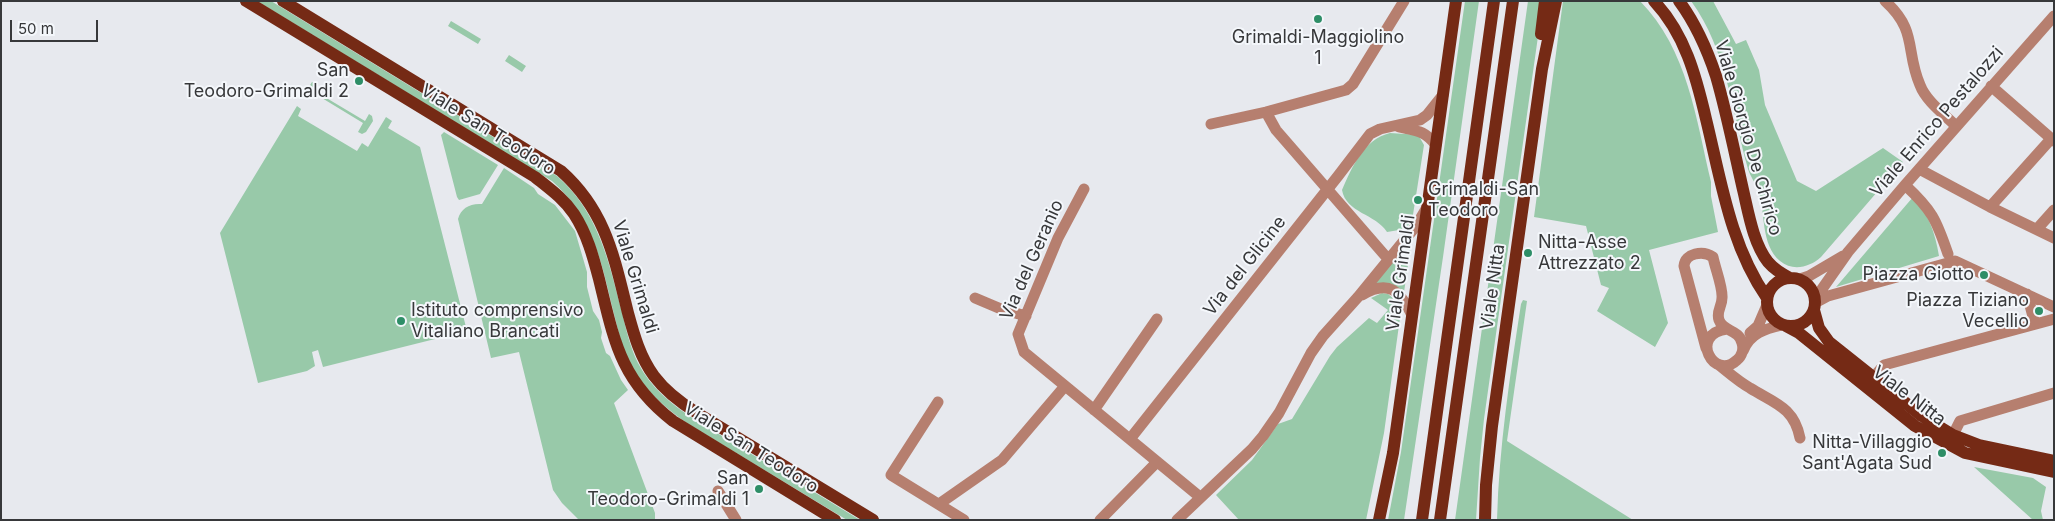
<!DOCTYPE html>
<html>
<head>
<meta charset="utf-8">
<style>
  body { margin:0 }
  #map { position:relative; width:2055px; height:521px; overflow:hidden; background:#e7e9ee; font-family:Inter,sans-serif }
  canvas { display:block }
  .frame { position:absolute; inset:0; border:2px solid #37383a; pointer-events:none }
  .scale { position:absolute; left:10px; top:20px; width:88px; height:22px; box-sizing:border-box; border:2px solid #37383a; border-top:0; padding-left:6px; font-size:15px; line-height:18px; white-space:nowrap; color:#37383a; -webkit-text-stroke:4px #f4f7fb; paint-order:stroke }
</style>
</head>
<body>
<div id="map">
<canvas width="2055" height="521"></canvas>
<div class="frame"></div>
<div class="scale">50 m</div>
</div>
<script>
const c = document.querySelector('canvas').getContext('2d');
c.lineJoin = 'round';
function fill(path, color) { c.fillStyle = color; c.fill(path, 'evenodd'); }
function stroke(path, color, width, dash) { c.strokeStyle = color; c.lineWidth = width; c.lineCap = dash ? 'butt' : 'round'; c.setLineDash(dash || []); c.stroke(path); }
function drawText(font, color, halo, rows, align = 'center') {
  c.font = font + ' Inter,sans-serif'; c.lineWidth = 4; c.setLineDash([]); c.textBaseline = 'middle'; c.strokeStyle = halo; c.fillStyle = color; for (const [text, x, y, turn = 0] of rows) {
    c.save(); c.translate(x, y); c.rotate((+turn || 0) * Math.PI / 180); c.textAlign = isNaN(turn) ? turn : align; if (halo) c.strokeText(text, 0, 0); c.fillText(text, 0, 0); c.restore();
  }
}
fill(new Path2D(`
  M257 1H271L557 176C599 213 608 260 622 312 626 329 630 347 638 363 651 388 671 404 694 419L860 520H847L690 425C666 409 645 391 631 365 623 351 619 334 615 318 602 266 595 219 552 181Z
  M1465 1H1479L1443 257 1404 520H1388L1401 452Z
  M1528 1H1543L1484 419 1480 458 1476 520H1455Z
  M1563 1H1640C1688 50 1696 119 1711 182V196L1718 232 1649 250 1668 323 1655 347 1597 311 1609 288 1601 285 1586 226 1534 217Z
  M1691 1H1713L1736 44 1746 40 1759 70 1765 105 1797 181 1816 191 1883 148 1903 162 1821 257C1810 267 1793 272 1780 261 1760 244 1766 212 1758 190 1755 182 1750 176 1748 169 1732 112 1727 50 1691 1Z
  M451 21 481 39 478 44 448 26Z
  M509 55 526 66 522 72 505 61Z
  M312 82 317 84 313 90 365 121 369 114 372 116 373 121 366 132 362 134 358 132 363 123 312 92 308 98 304 95Z
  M297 106 301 109 298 116 357 151 362 143 368 147 386 117 392 121 388 128 420 147 467 331 323 367 318 350 312 352 315 366 307 371 258 383 220 233Z
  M444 132 498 165 480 194 459 200 457 197 441 135Z
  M1390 133 1420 135V138L1424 145 1412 221 1405 229 1387 232C1376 214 1346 213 1342 190 1352 167 1364 139 1390 133Z
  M504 168 534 188 538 194 555 205 575 231 587 272V287L593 311 599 320 602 332 601 338 606 353 610 356 621 380 628 390 614 403 655 513V520H579L562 503 553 490 519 352 491 358 458 219C461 208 470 203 482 204Z
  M1913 197C1929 214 1935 233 1939 256L1836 287Z
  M1412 238 1404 292 1401 289 1376 284 1375 280Z
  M1382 293 1388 294 1398 302 1400 318 1384 433 1366 520H1239L1216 495 1252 460 1278 424 1292 419 1330 356 1337 347 1369 318 1377 323 1388 310 1371 298Z
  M1523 300 1527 301 1507 441 1633 520H1497C1499 447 1510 375 1521 304Z
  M1974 467 2033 478 2046 487 2041 511 2043 520H2033Z`), '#98c9a9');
stroke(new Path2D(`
  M1885 1C1918 31 1905 50 1920 85 1926 101 1944 114 1956 126
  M1991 86 2054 141
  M1266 112 1276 130 1388 259
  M1211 124 1266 112 1346 90 1353 84 1404 1
  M1399 127C1417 131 1424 130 1436 145
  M1919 169 1990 207 2054 238
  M1905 185C1932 210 1936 219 1948 254
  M1084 189 1058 238 1018 334 1024 352 1200 497
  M1990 207 2051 139
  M2037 229 2054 210
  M1800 279 1809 276 1843 256
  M2027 294 2035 324
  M1362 295C1389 279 1400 291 1412 315
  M975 298 1001 309 1026 316
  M1815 299 1848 252 1905 185 2054 16
  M1815 303 1828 296 1955 261 2054 307
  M1750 333 1758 326 1767 305
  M1706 348 1684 266C1685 253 1703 250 1713 257 1715 268 1723 287 1722 298 1722 307 1716 311 1719 320 1723 332 1739 329 1742 343 1744 349 1742 356 1737 360 1714 382 1688 334 1727 329
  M1743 351C1750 333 1765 329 1782 325
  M1719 365C1729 373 1739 382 1750 388 1774 403 1794 407 1800 438
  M1868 384 1884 365 2054 319
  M938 402 891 475 964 520
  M1094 410 1157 319
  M1130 439 1338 176 1370 134 1380 129 1420 120 1427 115 1443 95
  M1950 441 1960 421 2054 393
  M718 491 736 520
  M939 504 1002 460 1065 386
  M1100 520 1157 462
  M1177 520 1252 449 1263 436 1279 413 1311 353 1323 336 1358 297 1416 226 1426 209`), '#b67f6f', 11);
stroke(new Path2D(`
  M246 1 535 177C550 189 564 199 574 214 587 234 593 256 599 279 614 340 620 380 673 421L835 520
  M283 1 561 171C606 211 614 257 628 313 634 335 640 357 654 376 666 392 681 403 697 413L873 520
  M1654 1C1685 34 1696 76 1706 119 1721 180 1730 245 1767 298
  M1679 1C1696 24 1707 49 1716 76 1727 114 1735 155 1744 194 1749 216 1754 244 1768 262 1774 269 1782 274 1790 278
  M1541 34 1545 1
  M1767 302a24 24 0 1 1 48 0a24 24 0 1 1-48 0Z
  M1814 310 1819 328 1829 342 1922 416 1953 435 1979 445 2054 461
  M1786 326 1799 333 1915 426 1965 453 2054 472
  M1379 520 1393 453 1456 1
  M1422 520 1494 1
  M1440 520 1513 1
  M1485 520 1486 485 1492 426 1542 69 1556 1`), '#752a15', 12);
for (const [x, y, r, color] of [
  [1318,19,5,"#2e8e67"],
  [359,81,5,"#2e8e67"],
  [1418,200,5,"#2e8e67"],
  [1528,253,5,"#2e8e67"],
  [1984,275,5,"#2e8e67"],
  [2039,311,5,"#2e8e67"],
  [401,321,5,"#2e8e67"],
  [1942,453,5,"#2e8e67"],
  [759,489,5,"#2e8e67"]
]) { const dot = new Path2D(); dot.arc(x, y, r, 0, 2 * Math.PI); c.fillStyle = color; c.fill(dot); stroke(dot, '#f4f7fb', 2); }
drawText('18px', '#37383a', '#f4f7fb', [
  ["Grimaldi-Maggiolino",1318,38,"center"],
  ["1",1318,59,"center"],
  ["San",349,71],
  ["Teodoro-Grimaldi 2",349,92],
  ["Grimaldi-San",1428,190,"left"],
  ["Teodoro",1428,211,"left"],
  ["Nitta-Asse",1538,243,"left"],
  ["Attrezzato 2",1538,264,"left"],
  ["Piazza Giotto",1974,275],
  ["Piazza Tiziano",2029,301],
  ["Vecellio",2029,322],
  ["Istituto comprensivo",411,311,"left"],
  ["Vitaliano Brancati",411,332,"left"],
  ["Nitta-Villaggio",1932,443],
  ["Sant'Agata Sud",1932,464],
  ["San",749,479],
  ["Teodoro-Grimaldi 1",749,500]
], 'right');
drawText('18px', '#37383a', '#f4f7fb', [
  ["Viale Enrico Pestalozzi",1937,122,-49],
  ["Viale San Teodoro",488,130,32],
  ["Viale Giorgio De Chirico",1748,138,74],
  ["Via del Geranio",1032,260,-66],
  ["Via del Glicine",1245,266,-52],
  ["Viale Grimaldi",1401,273,-82],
  ["Viale Grimaldi",635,277,73],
  ["Viale Nitta",1493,287,-82],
  ["Viale Nitta",1909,396,37],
  ["Viale San Teodoro",751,448,32]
]);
</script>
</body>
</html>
